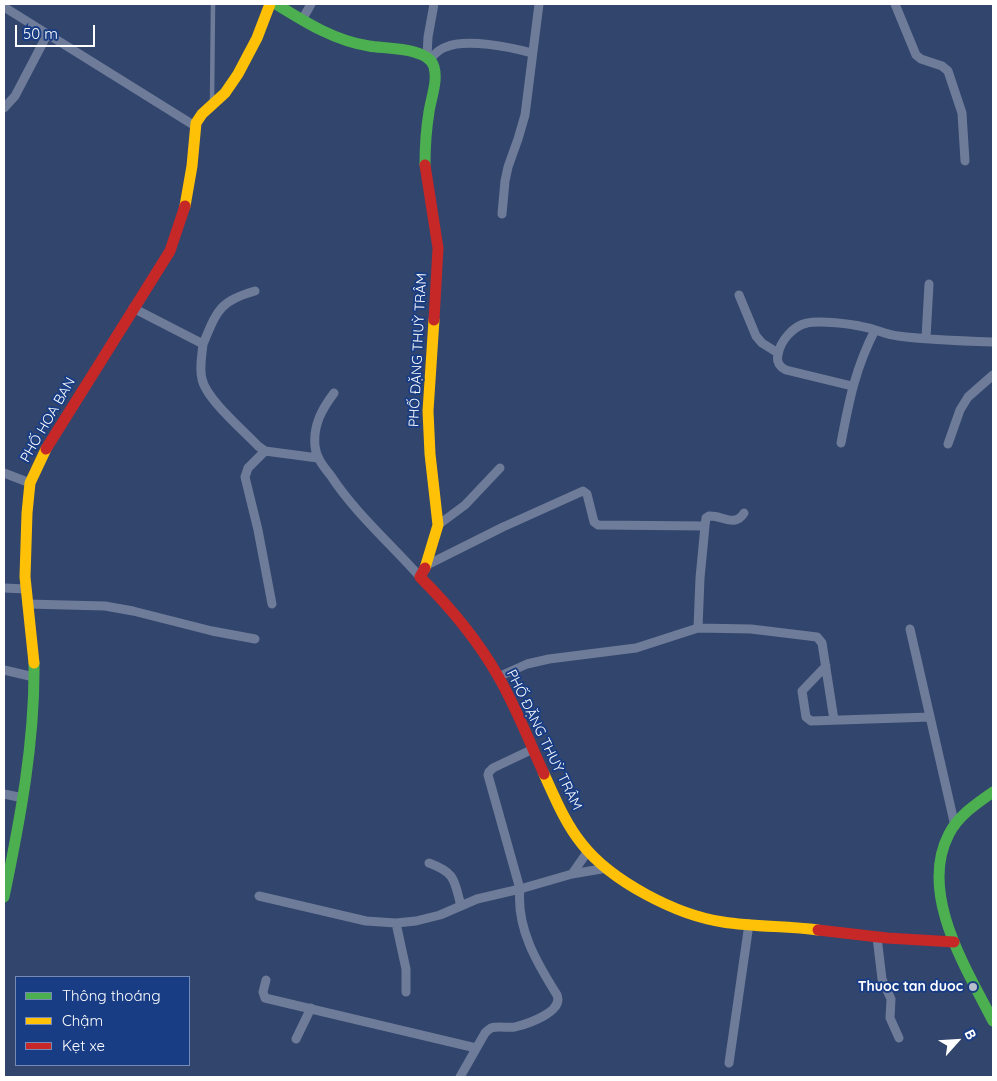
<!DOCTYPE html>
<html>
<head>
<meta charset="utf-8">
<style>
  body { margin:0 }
  #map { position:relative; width:997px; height:1081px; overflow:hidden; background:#32456c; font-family:Quicksand,sans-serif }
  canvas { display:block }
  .frame { position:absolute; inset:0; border:5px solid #fff; pointer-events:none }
  .legend { position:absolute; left:15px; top:976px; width:175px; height:90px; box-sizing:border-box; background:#193d85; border:1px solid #758bb6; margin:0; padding:6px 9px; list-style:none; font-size:15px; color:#fff }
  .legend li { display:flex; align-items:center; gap:10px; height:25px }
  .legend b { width:25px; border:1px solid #758bb6 }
  .north { position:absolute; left:932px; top:1016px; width:50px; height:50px; -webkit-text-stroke:4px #193d85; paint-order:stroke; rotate:64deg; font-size:14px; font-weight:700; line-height:20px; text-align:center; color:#fff }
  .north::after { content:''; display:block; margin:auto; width:18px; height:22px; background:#fff; clip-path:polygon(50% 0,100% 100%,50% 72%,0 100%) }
  .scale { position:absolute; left:15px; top:25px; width:80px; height:22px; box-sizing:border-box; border:2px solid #fff; border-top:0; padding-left:6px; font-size:15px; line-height:18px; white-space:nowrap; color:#fff; -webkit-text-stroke:4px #193d85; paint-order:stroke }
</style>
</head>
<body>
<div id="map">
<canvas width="997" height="1081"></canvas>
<div class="frame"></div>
<ul class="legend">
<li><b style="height:6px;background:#4caf50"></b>Thông thoáng</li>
<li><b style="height:6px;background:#ffc107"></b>Chậm</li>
<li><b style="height:6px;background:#c62828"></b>Kẹt xe</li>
</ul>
<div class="north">B</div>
<div class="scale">50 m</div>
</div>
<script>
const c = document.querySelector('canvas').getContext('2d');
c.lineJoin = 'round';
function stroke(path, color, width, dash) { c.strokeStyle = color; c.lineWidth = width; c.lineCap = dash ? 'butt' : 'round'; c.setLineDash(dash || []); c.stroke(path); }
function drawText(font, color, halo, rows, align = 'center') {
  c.font = font + ' Quicksand,sans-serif'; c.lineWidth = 4; c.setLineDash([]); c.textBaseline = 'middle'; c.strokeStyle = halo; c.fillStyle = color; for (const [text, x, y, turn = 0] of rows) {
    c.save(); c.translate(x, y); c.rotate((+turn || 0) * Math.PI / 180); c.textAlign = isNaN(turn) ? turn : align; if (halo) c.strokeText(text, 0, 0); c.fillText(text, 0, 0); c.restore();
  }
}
stroke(new Path2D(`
  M212 102 213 4`), '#6e7c9a', 4.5);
stroke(new Path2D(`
  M895 4 916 55 921 59 942 66 948 71 962 113 965 161
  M4 7 195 126
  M302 20 311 4
  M427 56 428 37 434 4
  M430 59C435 54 439 49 446 47 466 38 510 47 532 53
  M4 108 15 96 47 35
  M502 214 505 181 508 167 518 139 525 115 539 4
  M739 295 756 336 762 343 778 353
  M133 308 203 344C202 355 199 368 202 379 206 399 244 431 258 446L265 451 318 458
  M926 338 929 284
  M203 344C217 311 219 301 255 291
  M852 386 786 370C780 367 776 362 778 355 780 341 793 326 807 323 819 320 852 324 864 327 876 329 886 335 898 336 929 340 961 341 993 342
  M334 393C322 409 313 425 315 446 316 458 324 467 331 476 356 514 390 543 420 577
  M841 443C849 401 855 369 875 330
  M948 444 960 410 968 397 993 375
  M265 451 248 468 245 477 258 530 272 604
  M4 473 30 483
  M438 525 465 505 500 468
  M705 526 706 518 709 516C722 515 735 528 744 513
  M427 565 503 527 583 491 587 494 594 522 598 525 705 526 700 578 698 628
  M4 588 26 589
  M27 604 105 606 133 611 212 631 255 639
  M910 629 955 826
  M826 666 802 691 806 717 811 721 930 717
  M4 670 34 677
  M498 677 527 664 549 659 636 648 698 628 751 629 817 637 822 643 834 720
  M4 794 23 798
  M429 863C456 873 454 880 461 906
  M572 874 588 851
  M259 896 366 921 396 923 416 921 440 915 477 899 520 889 572 874 607 868
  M396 923 406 969V992
  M877 937 882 979 891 999 890 1018 899 1038
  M266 980 263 992 265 998 476 1048
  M296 1039 311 1008
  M729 1063 749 924
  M460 1077 485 1033C487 1031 488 1030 491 1028 498 1026 507 1028 515 1027 527 1024 564 1012 557 995 537 963 516 928 520 889L488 775 489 772 493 768 533 749`), '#6e7c9a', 9);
stroke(new Path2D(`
  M276 4C305 22 335 41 369 46 385 49 429 47 434 67 438 81 431 98 429 112 426 130 425 147 425 165
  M993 792C977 803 958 816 949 834 918 893 966 968 993 1021
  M4 897C20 820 35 742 34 663`), '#4caf50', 11);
stroke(new Path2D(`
  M185 206 192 166 196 123 202 114 225 93 238 74 257 38 270 4
  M425 568 438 525 430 454 428 411 434 320
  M34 663 25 577 27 513 30 483 46 449
  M544 774C555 798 565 823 582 844 611 881 676 915 723 922 755 927 787 926 818 930`), '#ffc107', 11);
stroke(new Path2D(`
  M425 165 438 248 434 320
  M46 449 170 251 185 206
  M425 568 420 577C450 607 477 639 498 676 516 707 529 741 544 774
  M818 930 887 938 954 942`), '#c62828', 11);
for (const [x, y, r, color] of [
  [973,987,5,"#b7becc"]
]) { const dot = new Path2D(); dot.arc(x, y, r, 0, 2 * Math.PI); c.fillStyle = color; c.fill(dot); stroke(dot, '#193d85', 2); }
drawText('14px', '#fff', '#193d85', [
  ["PHỐ ĐẶNG THUỲ TRÂM",418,350,-87],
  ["PHỐ HOA BAN",48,420,-60],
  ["PHỐ ĐẶNG THUỲ TRÂM",544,740,64]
]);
drawText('bold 14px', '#fff', '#193d85', [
  ["Thuoc tan duoc",963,987]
], 'right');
</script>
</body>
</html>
